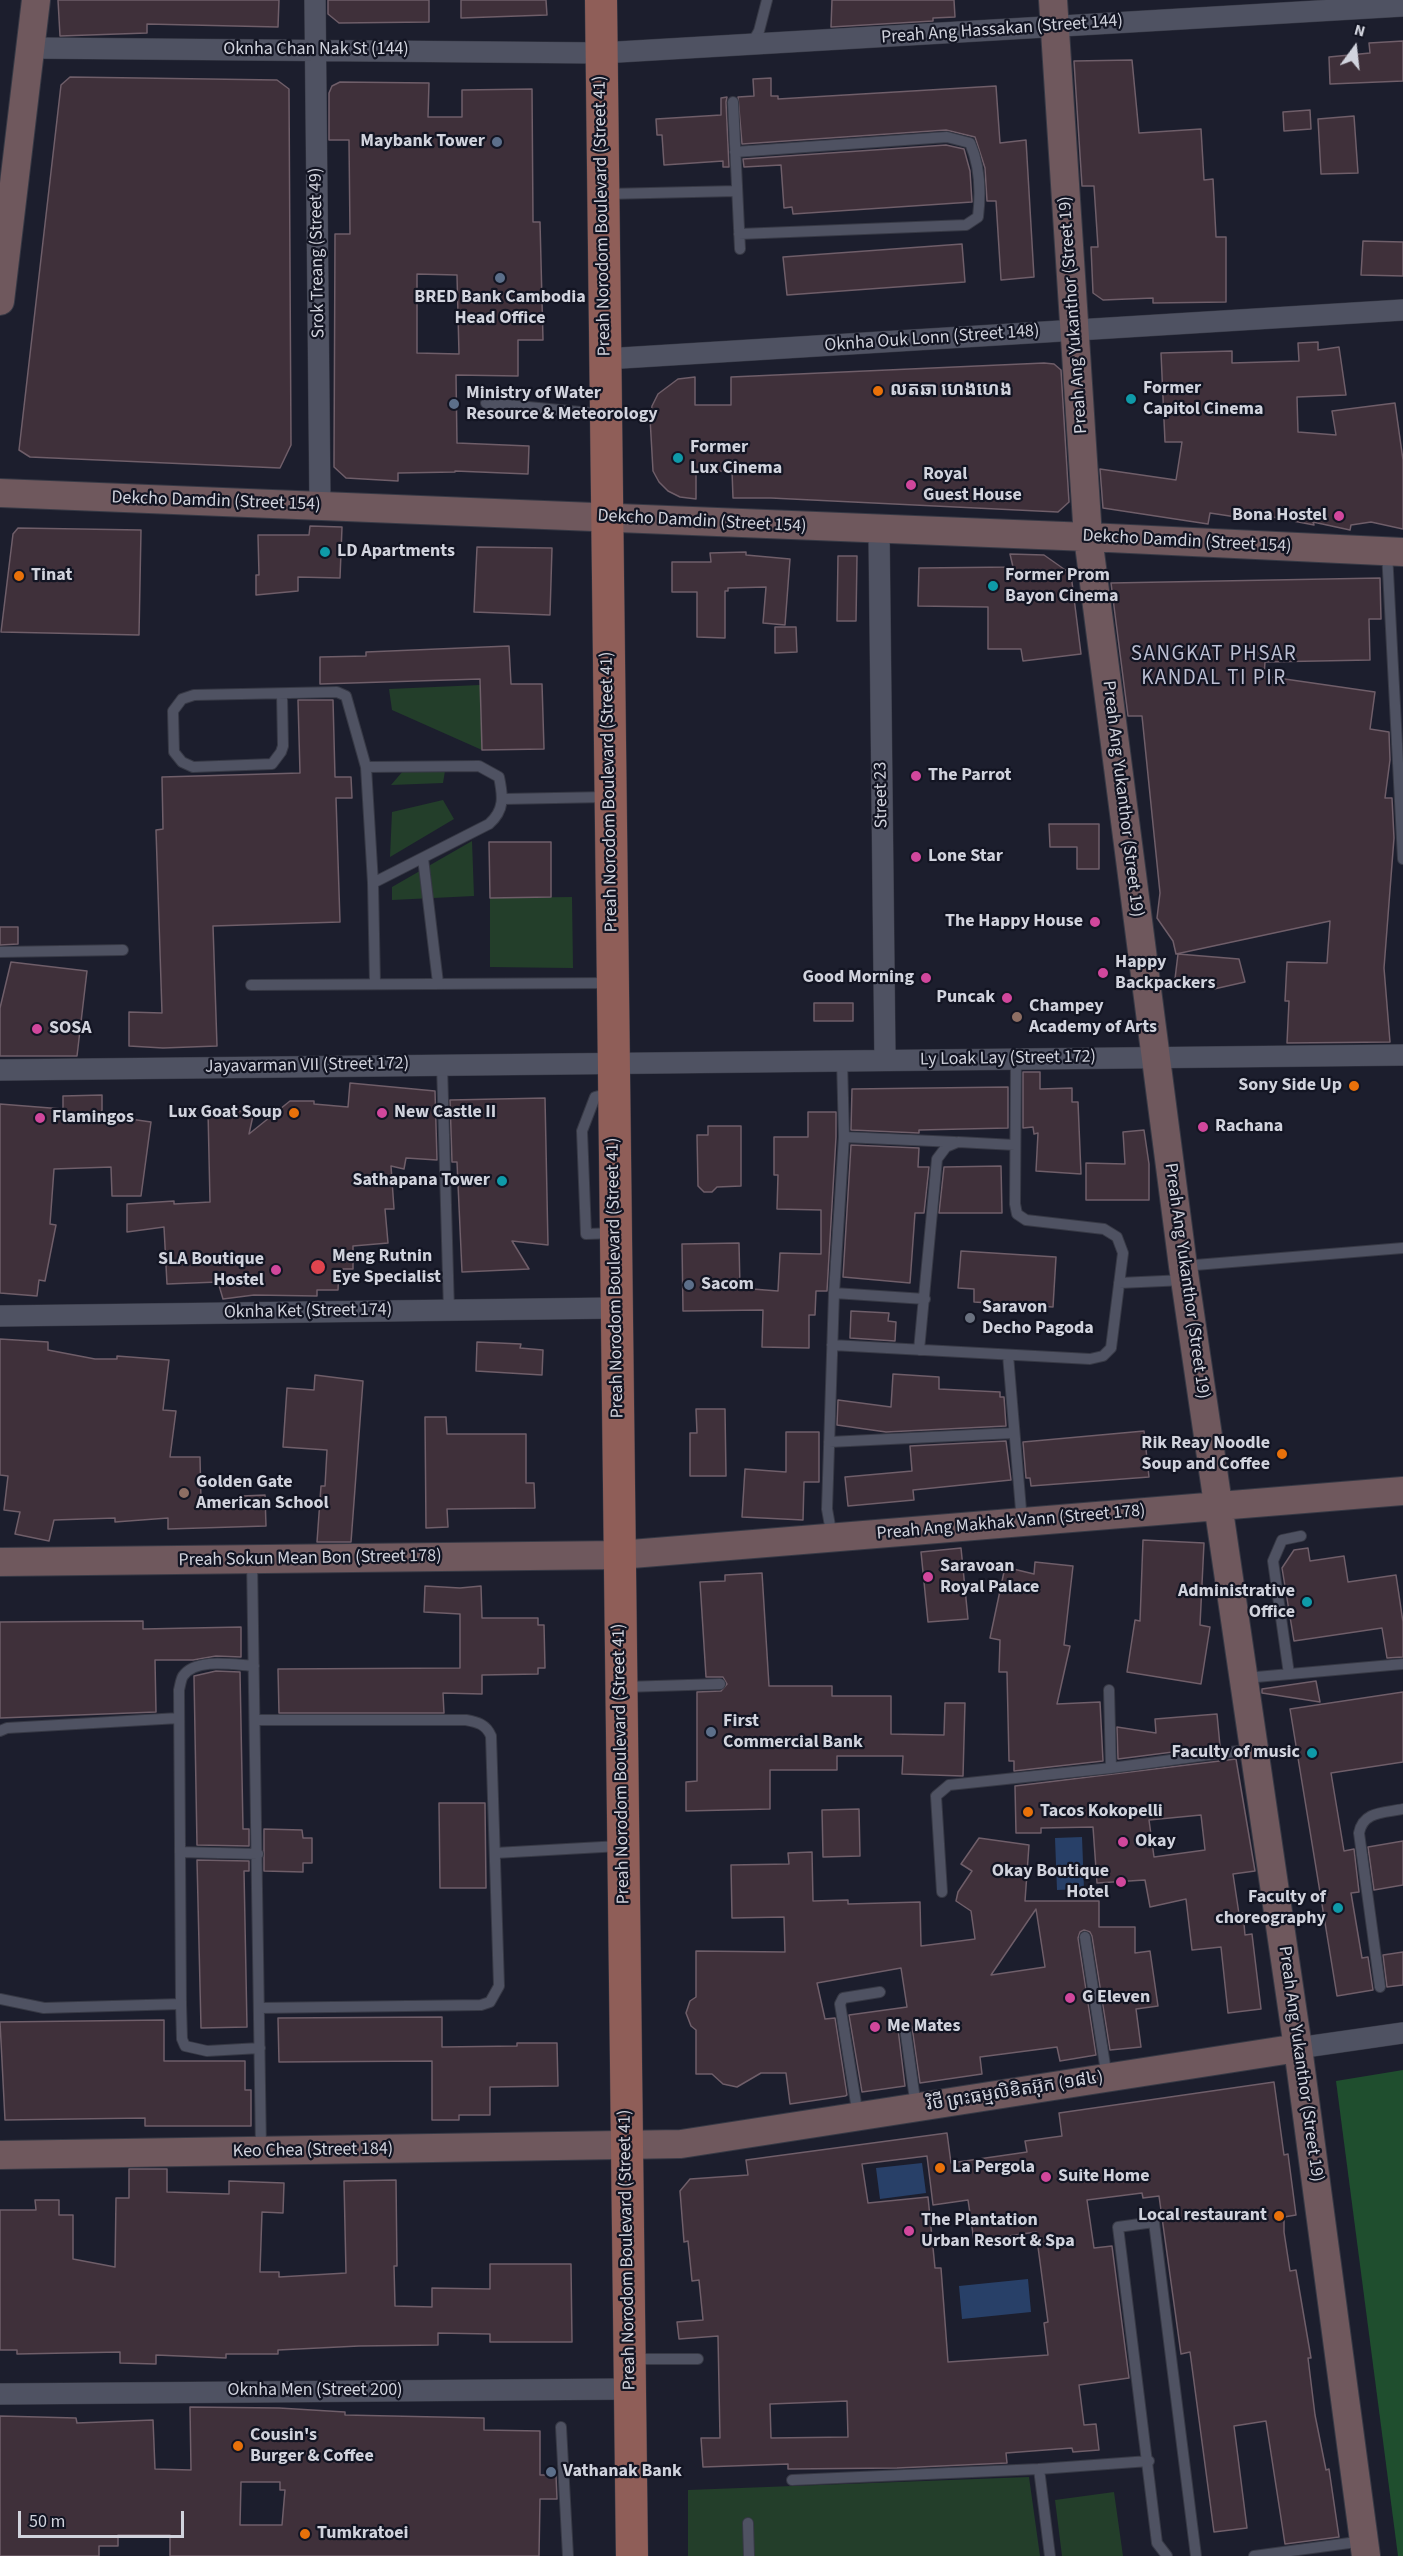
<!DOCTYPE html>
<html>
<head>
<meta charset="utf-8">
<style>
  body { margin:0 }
  #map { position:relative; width:1403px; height:2556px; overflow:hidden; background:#1c1e2d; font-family:"Source Sans 3",sans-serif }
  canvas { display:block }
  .north { position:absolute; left:1325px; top:18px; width:60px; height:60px; -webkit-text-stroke:4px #131523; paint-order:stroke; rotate:15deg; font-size:16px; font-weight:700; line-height:24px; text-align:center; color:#d1d3dd }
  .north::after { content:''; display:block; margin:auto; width:21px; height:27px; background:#d1d3dd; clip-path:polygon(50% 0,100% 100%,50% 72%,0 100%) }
  .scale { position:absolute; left:18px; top:2511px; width:166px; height:27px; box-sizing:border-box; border:3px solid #d1d3dd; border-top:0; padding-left:8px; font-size:18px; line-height:21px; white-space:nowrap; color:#d1d3dd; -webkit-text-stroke:4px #131523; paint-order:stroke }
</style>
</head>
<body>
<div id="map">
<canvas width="1403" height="2556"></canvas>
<div class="north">N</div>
<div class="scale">50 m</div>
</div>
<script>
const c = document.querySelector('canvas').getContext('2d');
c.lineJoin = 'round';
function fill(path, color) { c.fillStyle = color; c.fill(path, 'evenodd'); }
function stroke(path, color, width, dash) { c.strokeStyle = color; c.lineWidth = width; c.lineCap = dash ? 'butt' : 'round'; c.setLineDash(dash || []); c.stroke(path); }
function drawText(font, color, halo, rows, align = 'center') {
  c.font = font + ' "Source Sans 3","Noto Sans Khmer",sans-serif'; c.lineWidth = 4.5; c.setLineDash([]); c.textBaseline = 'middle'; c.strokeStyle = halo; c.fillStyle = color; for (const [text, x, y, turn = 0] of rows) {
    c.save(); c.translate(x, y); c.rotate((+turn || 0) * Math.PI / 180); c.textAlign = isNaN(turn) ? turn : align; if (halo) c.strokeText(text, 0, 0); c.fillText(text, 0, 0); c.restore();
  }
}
fill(new Path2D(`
  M480 685 482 750 392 710 389 689Z
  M403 771H445L443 783 391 785Z
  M443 800 454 819 390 857 392 812Z
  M472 841 474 896 392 900V887Z
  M572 897 573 968 490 967V898Z
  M1029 2477 1040 2556H688V2490Z
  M1114 2492 1123 2556H1062L1055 2500Z`), '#233e2a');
fill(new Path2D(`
  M1403 2070V2556H1398L1336 2081Z`), '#1f4e2e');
fill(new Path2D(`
  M1082 1837 1084 1889 1057 1890 1055 1838Z
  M922 2163 926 2193 880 2199 876 2168Z
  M1028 2279 1031 2312 962 2319 959 2286Z`), '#284068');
const building = new Path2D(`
  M58 0H279L278 27 147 24V33L60 36Z
  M328 0H429V22L339 23 328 14Z
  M461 0H546L547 15 461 18Z
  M832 0H954L955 17 933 18V21L831 27Z
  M1403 41V81L1330 84 1329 57 1370 53 1369 43Z
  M1132 60 1139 133 1201 129 1204 180 1213 179 1216 237H1226V302L1153 303V298L1103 300 1093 293 1091 247H1098L1094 186H1082L1074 61Z
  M70 77 277 80 289 89 291 445 280 468 30 457 19 450 61 85Z
  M771 78V96H778V99L996 86 1000 143 1026 140 1034 277 1001 280 996 201H987L985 168 975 137 946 130 742 144 738 97 754 96 753 79Z
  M340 82 429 83 428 117H462V90L532 89 533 222H540L543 340H518V376L456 375 457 443 529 446 528 474 455 471V472L398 473V481L346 478 334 467 335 234H350L349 140H329V93L332 86ZM417 274 457 275 459 354 417 353Z
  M727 97 726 102 729 167H723V161L664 165 662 135H657L656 119 721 115V98Z
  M1310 110 1311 129 1284 131 1283 112Z
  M1354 116 1358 173 1321 174 1318 119Z
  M946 145 964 149 970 171 972 202 793 214 792 207 784 208 781 165 744 167 743 159Z
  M1363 241 1403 242V276L1361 275Z
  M962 244 965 282 787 295 783 257Z
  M1318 342V350L1339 347 1346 395 1297 397 1298 432 1336 435 1332 411 1395 403 1403 460V529L1371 522 1351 525 1350 530 1313 522 1314 525 1257 514 1256 520 1210 513 1208 524 1103 508 1100 469 1176 480 1182 442H1165L1161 353 1232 351V363L1299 361 1298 343Z
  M1044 363 1054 364 1061 370 1069 502 1058 512 771 498H733L732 471H696V499L680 497 668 491 659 482 653 471 650 418 652 406 658 394 678 379 695 377V405H731V377Z
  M310 526 342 527 340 578 298 577V591L256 595V575H259L258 535H309Z
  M18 528 141 530 139 635 1 632 13 534Z
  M477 547 552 548 550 615 474 612Z
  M746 552V555L790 559 785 625 763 623 766 587 728 588V591H725V638L697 637V592H672V562H711L710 553Z
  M1010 554 1044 555 1071 574 1081 654 1023 661 1021 649H988V607L918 606 919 568 1013 567Z
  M838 556H857L856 621H837Z
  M1380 578 1381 619H1369L1370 660 1265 662 1264 676 1375 692 1370 729 1389 732 1390 760 1385 798H1392L1394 838 1384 968 1390 1042 1287 1043 1289 1001H1285L1287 962 1327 963 1330 921 1176 954 1173 941 1157 918 1160 893 1142 716H1128L1111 583Z
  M775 627H796L797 652 775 653Z
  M509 646 511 684H542L544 749 482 750 480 679 320 684V657L366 656V652Z
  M298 700H333L335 777H351L352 798H336L340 922 213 926 217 1046 163 1048 129 1046V1012L162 1013 156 830 163 829 162 777 300 773Z
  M1049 824H1099V869H1077V847H1050Z
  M489 842H551V897L490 898Z
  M0 927H18V944L0 945Z
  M1178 954 1239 959 1245 982 1214 989V980L1174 987Z
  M11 962 87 971 77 1056H0V1008Z
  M814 1003H853V1021H814Z
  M1023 1072H1040V1089L1072 1088V1102H1078L1081 1174 1036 1171 1038 1133 1034 1134 1033 1127 1023 1128Z
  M350 1083 435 1091 437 1160 406 1158 404 1169 391 1166 394 1209H385L388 1243 353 1246V1269H339L338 1290H317V1296L254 1295 223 1299 218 1282 167 1284 164 1227 127 1232V1204L174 1201V1204L210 1202 208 1111H254L249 1134 290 1101H314V1104L348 1107Z
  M1008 1087V1128L919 1130V1133L851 1130 852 1089Z
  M102 1095V1115L151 1122 141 1196H112L111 1167 54 1169 50 1224 56 1225 45 1281 39 1280 37 1296 0 1293V1104L63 1109V1096Z
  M545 1098 548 1245 512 1241 529 1269 462 1272 457 1162H452L450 1100Z
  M808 1112H836V1137L827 1291H816L815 1315H809V1348L762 1347 763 1310 683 1311 682 1244 739 1243 740 1288 778 1291 780 1253 821 1254V1210L777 1209 778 1175H774V1137H808Z
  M708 1126H741V1186L717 1187 712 1192H704L698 1186 697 1135H708Z
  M1144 1130 1149 1164V1200H1086V1163L1125 1164 1123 1132Z
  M851 1145 919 1148 918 1167H929L924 1213H915L910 1283 843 1277Z
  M1001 1166 1002 1213H939L944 1167Z
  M961 1251 1056 1257 1053 1307 974 1302V1289L958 1288Z
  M851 1311 889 1313 888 1321 896 1322 895 1341 850 1338Z
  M0 1339 48 1342V1350L95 1359H117V1356L169 1360 163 1410 176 1411 170 1457H200L201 1501H243L242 1496 265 1495 266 1526 168 1529V1518L115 1522V1518L54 1520 49 1541 15 1534 20 1512 4 1510 8 1476 0 1475Z
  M477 1342 521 1344 520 1348 543 1350 542 1375 476 1371Z
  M893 1374 939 1377V1389L1000 1392V1397H1004L1006 1426 886 1432 837 1425 838 1400 891 1407Z
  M315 1375 363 1381 351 1542H317L321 1486H325L327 1450 283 1447 287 1388 314 1390Z
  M696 1409H725L726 1476H690V1433H697Z
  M425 1417H446L447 1434H526V1483H534L535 1508 447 1509 448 1527 426 1528Z
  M1144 1431 1149 1477 1031 1486 1030 1478H1026L1023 1442Z
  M786 1432H819V1482H804L803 1520 742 1517 745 1469 786 1472Z
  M1006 1441 1011 1480 913 1490 914 1500 848 1506 845 1477 912 1471 910 1446Z
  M1143 1540 1204 1543 1200 1625 1210 1627 1201 1684 1127 1672 1135 1620 1140 1621Z
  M961 1548 968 1619 928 1622 921 1552Z
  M1308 1548 1310 1561 1344 1556 1348 1582 1396 1575 1403 1622V1657L1387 1658 1382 1628 1294 1641 1282 1568 1294 1550Z
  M1035 1562 1073 1566 1064 1645 1070 1646 1057 1704 1100 1702 1103 1761 1014 1771V1761H1009L1007 1672H999L1000 1640 990 1638 1005 1567 1034 1574Z
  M762 1573 769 1686H832V1696H891V1734L944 1735 945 1703H965L963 1776 902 1774 903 1756H837V1770H770V1809L686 1811V1782L697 1781V1692L721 1691 727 1684 723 1677H706L700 1582 725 1581V1575Z
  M425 1586 460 1588 481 1586 482 1618H538V1625H544L545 1668H538V1674L482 1675V1694L443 1693 444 1713H279L278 1669 460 1668V1614L424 1612Z
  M143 1621V1629L241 1627V1657L216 1656 193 1660H155L156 1712 0 1718V1622Z
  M216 1671 240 1672 243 1829H249V1846L197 1845 194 1676Z
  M1316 1681 1320 1702 1262 1693V1689Z
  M1403 1692V1762L1331 1773 1344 1851 1354 1849 1359 1892 1351 1893 1362 1958 1368 1957 1373 1990 1337 1996 1290 1709Z
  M1217 1714 1220 1746 1118 1759 1117 1727 1156 1733 1155 1719Z
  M1236 1759 1255 1871 1233 1874 1239 1914 1243 1913 1245 1935 1252 1934 1261 2009 1228 2013 1221 1947 1192 1950 1186 1899 1150 1907 1145 1880 1097 1883 1093 1827 1041 1828V1833H1016L1015 1786ZM1201 1815 1205 1850 1154 1857 1149 1820Z
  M439 1803H485L486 1888H440Z
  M859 1809 860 1856 823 1857 822 1810Z
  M264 1829 302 1830 303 1838H312V1863H303V1872L264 1871Z
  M979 1838 1029 1845 1025 1901H1099V1927H1135V1953L1150 1951 1158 2006 1136 2009 1141 2047 1110 2050 1092 1936 1090 1932 1084 1930 1080 1932 1078 1938 1096 2055 1060 2061 1057 2047 980 2057 982 2074 920 2083 912 2027 908 2021H903L898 2025V2029L905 2086 862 2092 849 2015 907 2007 901 1968 817 1983 825 2019 835 2018 847 2095 845 2096 790 2104 786 2073H761L737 2087 723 2084 712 2074H696V2030L691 2026 686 2013 690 2001 696 1997V1951L785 1952 784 1917 732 1918 731 1865 789 1864 788 1853 812 1852 813 1901 848 1900V1904L920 1902 921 1946 975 1939 971 1911 956 1901 958 1892 972 1871 961 1864ZM1036 1909 1045 1967 991 1975Z
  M1403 1841V1885L1374 1890 1368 1847Z
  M197 1860 249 1861V1871H244L247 2027 201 2028Z
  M1403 1952V1985L1387 1987 1383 1955Z
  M442 2017V2047L517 2046V2043H557L558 2086 490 2087V2115H459V2120H432V2061L279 2062 278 2018Z
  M164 2020V2061H245V2090H251V2126H145V2118L5 2120 0 2022Z
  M1274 2082 1284 2155 1288 2154 1296 2215 1284 2217V2232L1290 2271 1296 2270 1311 2358H1308L1315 2415 1326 2470 1329 2469 1339 2537 1285 2544 1266 2421 1234 2426 1247 2528 1214 2532 1190 2352 1181 2354 1159 2196 1143 2198 1142 2193 1087 2200 1094 2248 1112 2246 1129 2378 1079 2385 1084 2425 1096 2424 1099 2450 1073 2452 1072 2448 1006 2453 1007 2463 897 2468 788 2469V2464L703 2467 701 2438H720L718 2336 679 2339 677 2322 703 2320 699 2280 692 2281 688 2241 684 2242 680 2191 690 2179 748 2175 746 2160 947 2133 951 2163 1027 2152 1025 2141 1062 2136 1059 2113ZM927 2156 933 2205 968 2200 974 2241 1036 2232 1048 2322 1044 2323 1048 2355 948 2362 941 2268H935L928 2197 868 2203 862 2164ZM847 2401 848 2437 771 2438 770 2404Z
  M129 2169H167V2192L229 2194V2181L284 2183 283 2213 262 2212 260 2272H279V2277L346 2273 344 2181 396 2180 397 2266H394L395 2306 432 2307V2288L490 2289V2264H571L572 2342H490V2334L438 2333V2345L359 2346 278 2350V2354H226V2358L156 2355V2364L120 2363V2352L17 2354V2350H0V2210H36L35 2200H59V2215H73V2259L115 2267 116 2198H129Z
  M190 2407 279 2408 345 2412V2415L484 2418V2430L540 2431V2475H556L557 2499H540L539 2556H170V2535H118V2546H99V2556H0V2416L76 2418 77 2423 153 2420 155 2469 191 2470ZM241 2482H280V2490H285L282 2525H240Z`);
fill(building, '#3f303a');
stroke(building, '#6f5e69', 1.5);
const lane = new Path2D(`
  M751 45 759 31 767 0
  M733 102 740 249
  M735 152 947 137 970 143C980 166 981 192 978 217L966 225 739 234
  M606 194 737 191
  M486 403 602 414
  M1387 552 1403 859
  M282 694 283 746 281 752 272 764 193 767 182 762 174 752 173 711 182 699 194 695 337 692 346 696 366 767 479 766 499 777C503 796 505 810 489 824L373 883
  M366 767 373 883 375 984
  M503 799 607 797
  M423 858 438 983
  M0 952 123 950
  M251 985 611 983
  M442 1065 449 1311
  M610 1093 595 1097 582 1131 586 1234 615 1233
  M844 1137 955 1142
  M1183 1266 1403 1248
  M1119 1283 1185 1280
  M834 1293 925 1299
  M832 1345 1090 1359 1103 1356 1111 1348 1123 1253 1117 1237 1104 1229 1026 1220 1017 1214 1015 1204 1016 1059
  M919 1350 937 1159 946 1147 958 1142 1015 1145
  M1008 1355 1022 1522
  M829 1442 1014 1433
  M832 1537 827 1509 834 1293 844 1137 842 1060
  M252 1560 261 2150
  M254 1666C235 1665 196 1657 183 1676 181 1679 180 1686 179 1690L181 2004 182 2039 185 2046 207 2051 260 2048
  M1289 1674 1273 1561 1282 1540 1301 1536
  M1245 1678 1403 1664
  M624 1687 720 1684
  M1109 1690 1111 1768
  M255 1720H466C477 1722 486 1724 491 1736L499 1986 490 2002 481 2005 259 2008
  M0 1731 7 1728 179 1718
  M180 1852 258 1854
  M495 1853 620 1846
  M942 1892 936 1796 949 1785 1111 1768 1253 1749
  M1085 1937 1107 2078
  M1380 1987 1359 1833C1363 1811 1384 1813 1403 1809
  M0 1999 44 2008 181 2004
  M905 2028 916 2107
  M858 2116 840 2004 843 1998 880 1992
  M633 2359H698
  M561 2427 568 2556
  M1039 2469 1050 2556
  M792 2480 1039 2469 1149 2461
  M748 2523 749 2556
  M1167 2556 1157 2543 1118 2227 1154 2222 1196 2556
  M1254 2556 1364 2541`);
const street = new Path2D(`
  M315 0 320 506
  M30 48 601 53 1403 6
  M605 359 1403 310
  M879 530 885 1060
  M0 1070 1403 1055
  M0 1316 616 1308
  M1298 2048 1403 2033
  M0 2394 629 2389`);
const secondary = new Path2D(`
  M1053 0 1088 537 1183 1266 1298 2048 1366 2556
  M0 301 36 0
  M0 493 1088 537 1403 552
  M0 1562 619 1555 1403 1491
  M0 2155 681 2144 1298 2048`);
const primary = new Path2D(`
  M601 0 632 2556`);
stroke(lane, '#373945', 12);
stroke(street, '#373945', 22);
stroke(secondary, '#373945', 30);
stroke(primary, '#373945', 33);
stroke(lane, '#4f5262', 10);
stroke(street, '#4f5262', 21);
stroke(secondary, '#6f585d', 28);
stroke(primary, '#8f5e58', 32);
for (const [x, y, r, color] of [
  [497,142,6,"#5c6f8a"],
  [500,278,6,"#5c6f8a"],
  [878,391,6,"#e8710a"],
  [1131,399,6,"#0f9aa8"],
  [454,404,6,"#5c6f8a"],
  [678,458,6,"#0f9aa8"],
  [911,485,6,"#d1479c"],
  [1339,516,6,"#d1479c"],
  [325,552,6,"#0f9aa8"],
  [19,576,6,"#e8710a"],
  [993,586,6,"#0f9aa8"],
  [916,776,6,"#d1479c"],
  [916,857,6,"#d1479c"],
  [1095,922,6,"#d1479c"],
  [1103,973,6,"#d1479c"],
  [926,978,6,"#d1479c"],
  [1007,998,6,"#d1479c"],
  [1017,1017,6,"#8d6e63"],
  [37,1029,6,"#d1479c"],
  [1354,1086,6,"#e8710a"],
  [294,1113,6,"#e8710a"],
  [382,1113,6,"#d1479c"],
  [40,1118,6,"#d1479c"],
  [1203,1127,6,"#d1479c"],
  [502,1181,6,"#0f9aa8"],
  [318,1267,8,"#e0444e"],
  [276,1270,6,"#d1479c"],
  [689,1285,6,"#5c6f8a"],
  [970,1318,6,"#6b7280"],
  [1282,1454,6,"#e8710a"],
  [184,1493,6,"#8d6e63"],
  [928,1577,6,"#d1479c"],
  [1307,1602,6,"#0f9aa8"],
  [711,1732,6,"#5c6f8a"],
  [1312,1753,6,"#0f9aa8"],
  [1028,1812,6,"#e8710a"],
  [1123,1842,6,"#d1479c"],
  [1121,1882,6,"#d1479c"],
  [1338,1908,6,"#0f9aa8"],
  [1070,1998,6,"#d1479c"],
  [875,2027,6,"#d1479c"],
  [940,2168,6,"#e8710a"],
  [1046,2177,6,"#d1479c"],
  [1279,2216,6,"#e8710a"],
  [909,2231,6,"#d1479c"],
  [238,2446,6,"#e8710a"],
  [551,2472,6,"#5c6f8a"],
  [305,2534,6,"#e8710a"]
]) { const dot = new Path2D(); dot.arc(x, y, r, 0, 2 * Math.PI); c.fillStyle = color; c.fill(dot); stroke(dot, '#131523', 2); }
drawText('18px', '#d1d3dd', '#131523', [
  ["Preah Ang Hassakan (Street 144)",1002,30,-4],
  ["Oknha Chan Nak St (144)",316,50],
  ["Preah Norodom Boulevard (Street 41)",603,216,-91],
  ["Srok Treang (Street 49)",318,253,-91],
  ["Preah Ang Yukanthor (Street 19)",1074,315,-94],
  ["Oknha Ouk Lonn (Street 148)",932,339,-4],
  ["Dekcho Damdin (Street 154)",216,502,2],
  ["Dekcho Damdin (Street 154)",702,522,3],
  ["Dekcho Damdin (Street 154)",1187,542,3],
  ["Preah Norodom Boulevard (Street 41)",610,792,-91],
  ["Street 23",882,795,-91],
  ["Preah Ang Yukanthor (Street 19)",1122,799,83],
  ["Ly Loak Lay (Street 172)",1008,1059,-1],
  ["Jayavarman VII (Street 172)",307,1066,-1],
  ["Preah Norodom Boulevard (Street 41)",616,1278,-91],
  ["Preah Ang Yukanthor (Street 19)",1186,1281,82],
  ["Oknha Ket (Street 174)",308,1312,-1],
  ["Preah Ang Makhak Vann (Street 178)",1011,1523,-5],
  ["Preah Sokun Mean Bon (Street 178)",310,1559,-1],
  ["Preah Norodom Boulevard (Street 41)",622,1764,-91],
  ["Preah Ang Yukanthor (Street 19)",1300,2064,82],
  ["វិថី ព្រះធម្មលិខិតអ៊ុក (១៨៤)",1015,2092,-9],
  ["Keo Chea (Street 184)",313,2151,-1],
  ["Preah Norodom Boulevard (Street 41)",628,2250,-91],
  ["Oknha Men (Street 200)",315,2391]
]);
drawText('bold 18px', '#d1d3dd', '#131523', [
  ["Maybank Tower",485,142,"right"],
  ["BRED Bank Cambodia",500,298,"center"],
  ["Head Office",500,319,"center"],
  ["Former",1143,389],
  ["Capitol Cinema",1143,410],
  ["លតឆា ហេងហេង",890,391],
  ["Ministry of Water",466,394],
  ["Resource & Meteorology",466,415],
  ["Former",690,448],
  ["Lux Cinema",690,469],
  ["Royal",923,475],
  ["Guest House",923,496],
  ["Bona Hostel",1327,516,"right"],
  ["LD Apartments",337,552],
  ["Tinat",31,576],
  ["Former Prom",1005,576],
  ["Bayon Cinema",1005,597],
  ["The Parrot",928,776],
  ["Lone Star",928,857],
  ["The Happy House",1083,922,"right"],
  ["Happy",1115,963],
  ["Backpackers",1115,984],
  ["Good Morning",914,978,"right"],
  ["Puncak",995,998,"right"],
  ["Champey",1029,1007],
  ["Academy of Arts",1029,1028],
  ["SOSA",49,1029],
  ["Sony Side Up",1342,1086,"right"],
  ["Lux Goat Soup",282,1113,"right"],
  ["New Castle II",394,1113],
  ["Flamingos",52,1118],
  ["Rachana",1215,1127],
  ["Sathapana Tower",490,1181,"right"],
  ["Meng Rutnin",332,1257],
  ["Eye Specialist",332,1278],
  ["SLA Boutique",264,1260,"right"],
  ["Hostel",264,1281,"right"],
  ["Sacom",701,1285],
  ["Saravon",982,1308],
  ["Decho Pagoda",982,1329],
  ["Rik Reay Noodle",1270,1444,"right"],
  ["Soup and Coffee",1270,1465,"right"],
  ["Golden Gate",196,1483],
  ["American School",196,1504],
  ["Saravoan",940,1567],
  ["Royal Palace",940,1588],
  ["Administrative",1295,1592,"right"],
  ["Office",1295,1613,"right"],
  ["First",723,1722],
  ["Commercial Bank",723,1743],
  ["Faculty of music",1300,1753,"right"],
  ["Tacos Kokopelli",1040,1812],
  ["Okay",1135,1842],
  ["Okay Boutique",1109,1872,"right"],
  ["Hotel",1109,1893,"right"],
  ["Faculty of",1326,1898,"right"],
  ["choreography",1326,1919,"right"],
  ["G Eleven",1082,1998],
  ["Me Mates",887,2027],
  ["La Pergola",952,2168],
  ["Suite Home",1058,2177],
  ["Local restaurant",1267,2216,"right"],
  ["The Plantation",921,2221],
  ["Urban Resort & Spa",921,2242],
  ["Cousin's",250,2436],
  ["Burger & Coffee",250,2457],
  ["Vathanak Bank",563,2472],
  ["Tumkratoei",317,2534]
], 'left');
c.letterSpacing = '1.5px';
drawText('21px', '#bbbed2', '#131523', [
  ["SANGKAT PHSAR",1214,655],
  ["KANDAL TI PIR",1214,679]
]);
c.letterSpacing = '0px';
</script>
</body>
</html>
